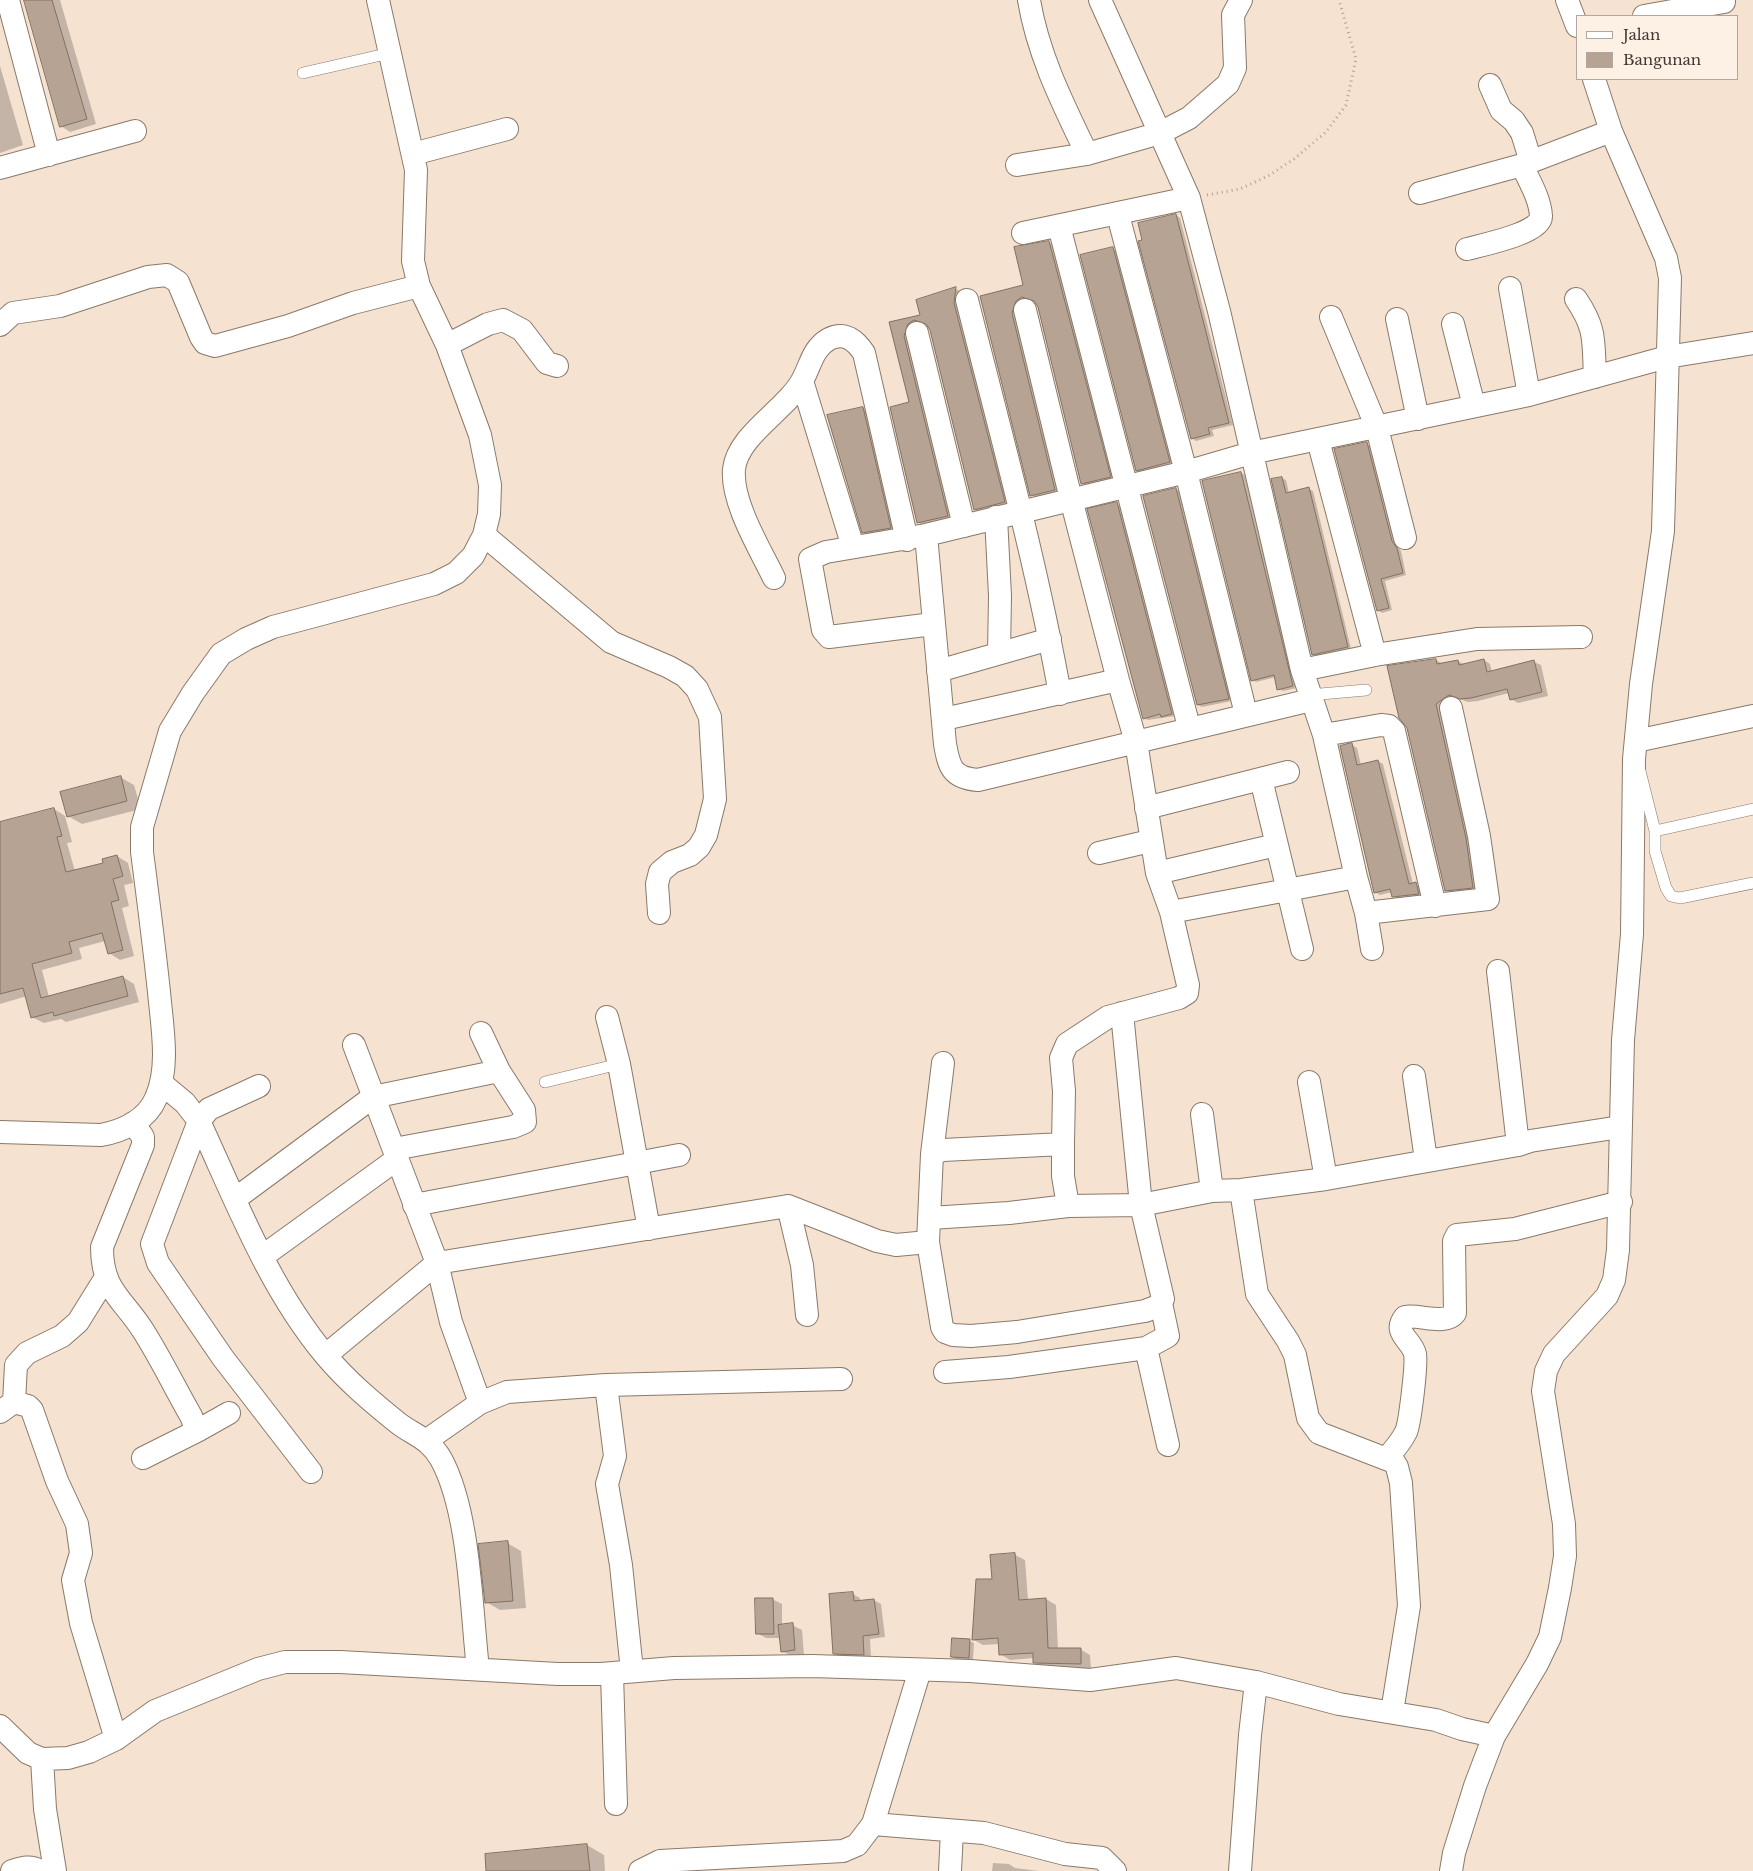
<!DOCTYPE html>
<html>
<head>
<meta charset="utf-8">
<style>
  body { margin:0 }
  #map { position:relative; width:1753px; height:1871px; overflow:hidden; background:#f6e2d1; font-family:"Libre Baskerville",serif }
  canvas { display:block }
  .legend { position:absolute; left:1576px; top:15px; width:162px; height:65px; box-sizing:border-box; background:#fdf1e6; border:1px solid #b1a79e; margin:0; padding:6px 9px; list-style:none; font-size:15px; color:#3f3731 }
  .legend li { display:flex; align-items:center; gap:10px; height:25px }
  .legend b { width:25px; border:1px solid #b1a79e }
</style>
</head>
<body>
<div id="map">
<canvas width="1753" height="1871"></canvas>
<ul class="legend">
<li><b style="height:6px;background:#fff"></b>Jalan</li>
<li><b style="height:14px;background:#b6a393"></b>Bangunan</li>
</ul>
</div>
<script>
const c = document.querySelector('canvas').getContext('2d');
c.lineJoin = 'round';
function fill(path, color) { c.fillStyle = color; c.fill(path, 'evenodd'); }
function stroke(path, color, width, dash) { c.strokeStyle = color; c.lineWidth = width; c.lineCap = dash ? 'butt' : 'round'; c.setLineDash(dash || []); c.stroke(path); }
fill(new Path2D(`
  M25 0H60L96 124 70 132 61 126Z
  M0 66 23 145 0 153Z
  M1176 215 1180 218 1233 425 1212 430 1214 436 1196 441 1192 438Z
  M1049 242 1053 245 1114 479 1086 486 1082 483 1039 306 1036 301 1027 299 1020 303 1059 492 1035 497 1031 495 981 297 1025 286Z
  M1113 249 1117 251 1173 464 1141 472 1137 470Z
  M956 289 960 291 958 306 1008 504 979 512 975 509 931 329 928 324 919 322 912 326 952 518 922 525 918 522 911 403 891 323 921 316 918 301Z
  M863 408 867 410 894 530 868 534 863 532Z
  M1367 444 1371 446 1396 545 1401 551 1406 575 1385 581 1392 610 1382 613 1378 610Z
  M1241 473 1245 475 1297 688 1283 691 1278 689 1276 677 1256 682 1252 680Z
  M1281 478 1286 480 1289 493 1309 489 1313 491 1351 649 1317 656 1313 654Z
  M1176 489 1180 492 1232 701 1202 707 1198 705Z
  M1117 504 1121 506 1176 716 1148 720 1144 718Z
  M1436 660 1443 664 1458 661 1465 665 1484 660 1490 664 1492 672 1534 662 1541 665 1548 696 1518 703 1511 699 1509 693 1478 701 1468 702 1456 698 1442 708 1479 891 1453 894 1446 890 1408 727Z
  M1352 745 1357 748 1361 765 1378 761 1383 764 1413 884 1421 887 1423 896 1399 899 1393 896 1392 892 1380 895 1375 892Z
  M120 777 134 785 141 809 82 824 68 816Z
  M54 809 65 816 72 842 67 843 75 871 104 864 117 856 128 863 133 883 124 885 129 906 122 908 134 956 120 960 109 953 105 941 79 948 82 959 42 970 49 997 123 977 134 984 139 1002 66 1022 61 1019 44 1023 32 1017 27 996 0 1004V824Z
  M507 1543 521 1551 526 1608 500 1610 486 1602Z
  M1015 1555 1025 1560 1028 1600 1046 1599 1056 1605 1058 1650 1080 1649 1090 1655 1091 1669 1044 1668 1034 1662V1658L1010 1660 1000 1654V1644L983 1645 974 1640 993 1580 991 1557Z
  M853 1594 860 1598V1602L874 1600 881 1604 885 1637 870 1639 871 1658 841 1657 834 1653Z
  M772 1599 782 1604V1626L792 1625 802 1630 804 1655 791 1656 782 1651 781 1638H766L757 1633Z
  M969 1641 974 1643 973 1659H956L952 1657Z
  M587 1845 604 1855 605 1871H488Z
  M993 1863 1009 1864 1015 1868 1039 1871H992Z`), '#0003');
const building = new Path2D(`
  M24 0H52L87 119 60 127Z
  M1176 214 1229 423 1208 428 1210 434 1191 439 1138 241 1142 240 1138 223Z
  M1049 241 1111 477 1081 484 1038 307 1034 301 1022 297 1016 301 1012 313 1055 490 1030 496 980 296 1023 285 1014 247Z
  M1113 247 1170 462 1136 471 1080 255Z
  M956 287 954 303 1005 502 974 510 930 330 926 324 914 320 908 324 904 336 948 516 917 523 890 407 909 402 889 322 920 315 916 300Z
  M863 407 891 528 862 533 827 415Z
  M1367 442 1392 541 1397 548 1403 573 1381 579 1389 608 1377 611 1334 449Z
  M1241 472 1293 686 1277 690 1274 675 1251 681 1202 481Z
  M1282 477 1286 493 1309 487 1348 647 1312 655 1271 479Z
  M1176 488 1229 699 1197 705 1143 496Z
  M1117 502 1172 714 1161 717 1160 714 1143 719 1087 509Z
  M1436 659 1437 664 1458 660 1459 665 1484 659 1487 672 1534 660 1542 692 1510 700 1507 689 1471 698 1460 699 1449 695 1436 704 1466 838 1473 888 1445 891 1407 728 1399 718 1387 666Z
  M1352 743 1357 765 1378 760 1409 884 1416 882 1419 894 1392 897 1390 889 1374 893 1340 746Z
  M121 776 127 801 67 817 60 792Z
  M54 808 62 836 57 837 66 872 103 863 102 859 117 855 123 876 113 879 119 900 111 902 123 950 108 954 102 933 69 942 72 953 32 964 41 998 123 976 128 996 54 1016 53 1012 31 1018 23 988 0 994V822Z
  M508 1541 513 1601 485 1603 478 1544Z
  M1015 1553 1019 1600 1046 1598 1048 1648H1081V1664L1033 1663V1653L999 1655 998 1638 972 1640 976 1579H992L990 1555Z
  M853 1592 854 1601 874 1599 879 1634 863 1636 864 1655 833 1654 829 1594Z
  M755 1598H773L774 1634H756Z
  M793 1623 795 1650 781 1652 778 1625Z
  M952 1638 970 1639 969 1658 951 1657Z
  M587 1844 590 1871H486L485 1854Z`);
fill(building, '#b6a393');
stroke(building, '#817061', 1);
const lane = new Path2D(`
  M303 73 390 53
  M1309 695 1366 690
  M1640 771 1655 831V851L1666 888 1671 896 1680 898 1753 883
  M1655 831 1753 809
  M545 1082 619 1064`);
const street = new Path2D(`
  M8 0 49 155
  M1029 0C1038 55 1063 104 1087 154
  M1100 0 1189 198 1219 311 1302 670 1324 735 1356 877 1366 913 1488 899 1479 836 1451 708
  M1567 0 1577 26
  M1644 16 1724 2
  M1490 85 1501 110 1514 121 1522 133 1531 162
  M413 154 507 129
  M1017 165 1087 154 1160 133 1189 118 1228 84 1235 68 1233 15 1241 0
  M0 168 135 131
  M1420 193 1522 165 1611 131
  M1118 215 1186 472 1246 714
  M1059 226 1189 727
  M1023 233 1189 198
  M1467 249C1482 245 1542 233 1541 216 1540 198 1529 181 1522 165
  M1510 288 1529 395
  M1576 299C1597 330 1593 342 1595 377
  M967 300C1000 431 1036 561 1060 694
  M1331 317 1377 428 1405 538
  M1397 319 1418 419
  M1453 324 1474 406
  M0 325 13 313 60 306 148 277 167 275 178 282 201 337 205 343 215 346 288 326 353 303 419 286
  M917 333 964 526
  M447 345 488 324 503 320 522 330 547 363 557 366
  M802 381 853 547
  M1318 440 1375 655
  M996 517 1000 596 999 653
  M484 535 611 642 669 667 685 676 697 689 710 717 715 799 706 835 699 847 690 855 672 862 660 872 657 884 659 913
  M926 535 945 744C949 767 952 778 978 780L1311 700
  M774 578C760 549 731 502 734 469 738 434 788 409 803 379 811 364 813 348 829 339 845 331 856 341 864 353L907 540
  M933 624 829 637 823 630 810 559 826 552 926 535 1186 472 1251 453 1529 395 1667 357 1753 343
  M1302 670 1375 655 1477 639 1581 637
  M938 671 1050 639
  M944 719 1118 680
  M1324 735 1381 725 1389 726 1394 731 1435 906
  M1636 741 1753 716
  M1261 779 1302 949
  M1146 808 1288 772
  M1099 853 1150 841
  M1157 873 1276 845
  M1171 912 1356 877
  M1366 913 1372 949
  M1498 971 1518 1145
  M607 1017 619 1064 649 1229
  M354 1045 437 1263 451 1322 480 1403 427 1440
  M1414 1076 1426 1160
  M1309 1082 1326 1179
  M161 1083 185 1103 199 1121C236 1201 269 1288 326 1356 348 1382 372 1402 398 1423 415 1436 429 1438 441 1459 470 1512 471 1608 478 1669
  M259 1086 209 1109 199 1121 152 1244 158 1263 223 1358 311 1472
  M1202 1114 1212 1191
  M133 1123 143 1137V1145L102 1247C102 1292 123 1298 144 1332 161 1359 175 1388 191 1416L197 1431 229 1413
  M0 1132 101 1135C123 1131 147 1120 156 1098 170 1067 162 1026 159 992 154 945 148 898 142 852V827L170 731 193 693 221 654 246 639 273 627 434 584 456 573 473 556 484 535 489 514 490 485 480 435 447 345 419 286 413 261 416 170 378 0
  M1063 1144V1176L1068 1206
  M394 1149 513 1127 525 1122 524 1110 499 1071 481 1033
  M932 1154 943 1063
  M1241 1190 1257 1294 1288 1341 1295 1355 1308 1418 1319 1433 1394 1462 1397 1467 1401 1483 1409 1606 1392 1712
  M235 1199 373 1097 499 1071
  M414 1205 679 1155
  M788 1206 802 1265 807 1315
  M930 1218 1009 1213 1068 1206 1141 1205 1212 1191 1241 1190 1326 1179 1518 1145 1530 1141 1620 1127
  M928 1242 942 1327 945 1332 953 1335 971 1336 1017 1332 1145 1311 1158 1306 1163 1299 1141 1205 1122 1013
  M263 1256 397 1159
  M1161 1303 1168 1336 1146 1348 1168 1445
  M326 1355 437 1263 788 1206 877 1241 896 1245 928 1242 932 1154 943 1150 1063 1144 1064 1091 1061 1058 1067 1044 1108 1017 1179 998 1187 993 1188 985 1171 912 1157 873 1136 742 1118 680 1071 499 1025 310
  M945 1372 1009 1367 1146 1348
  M606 1385 615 1456 607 1484 621 1565 632 1671
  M14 1402 28 1406 32 1410 57 1481 77 1524 81 1553 73 1580 81 1623 116 1739
  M480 1403 507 1392 606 1385 841 1379
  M0 1412 14 1402 16 1365 27 1353 62 1336 78 1322 106 1277
  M143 1458 197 1431
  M1387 1458C1394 1450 1401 1442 1406 1432 1410 1423 1417 1364 1415 1354 1412 1340 1392 1333 1405 1317 1420 1314 1445 1326 1455 1313L1454 1241 1457 1235 1515 1229 1621 1202
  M612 1674 616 1804
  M0 1726 28 1753 42 1759 68 1758 89 1752 116 1739 155 1711 258 1669 285 1662H340L558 1674H601L674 1668 812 1666 970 1671 1090 1680 1176 1668 1256 1682 1339 1704 1436 1720 1462 1729 1494 1736
  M42 1759 45 1809 55 1871
  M873 1824 984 1833 1065 1854 1102 1858 1115 1871
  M12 1871C22 1868 30 1865 40 1871
  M640 1871 660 1861 843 1851 857 1845 873 1824 920 1670
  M950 1871 952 1831
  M1240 1871 1250 1735 1256 1682
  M1451 1871 1454 1853 1475 1786 1494 1736 1537 1664 1550 1637 1560 1588 1565 1556 1564 1524 1543 1391 1546 1371 1554 1354 1607 1296 1614 1280 1618 1250 1623 1040 1632 934 1634 759 1641 684 1663 531 1670 278 1666 258 1611 131 1594 79`);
stroke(lane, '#8a7969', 12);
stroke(street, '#8a7969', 24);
stroke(new Path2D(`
  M1207 195 1240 189 1268 176 1294 159 1326 132 1346 105 1356 59 1339 0`), '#b2a296', 3, [1, 4]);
stroke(lane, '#fff', 11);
stroke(street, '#fff', 22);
</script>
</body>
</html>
